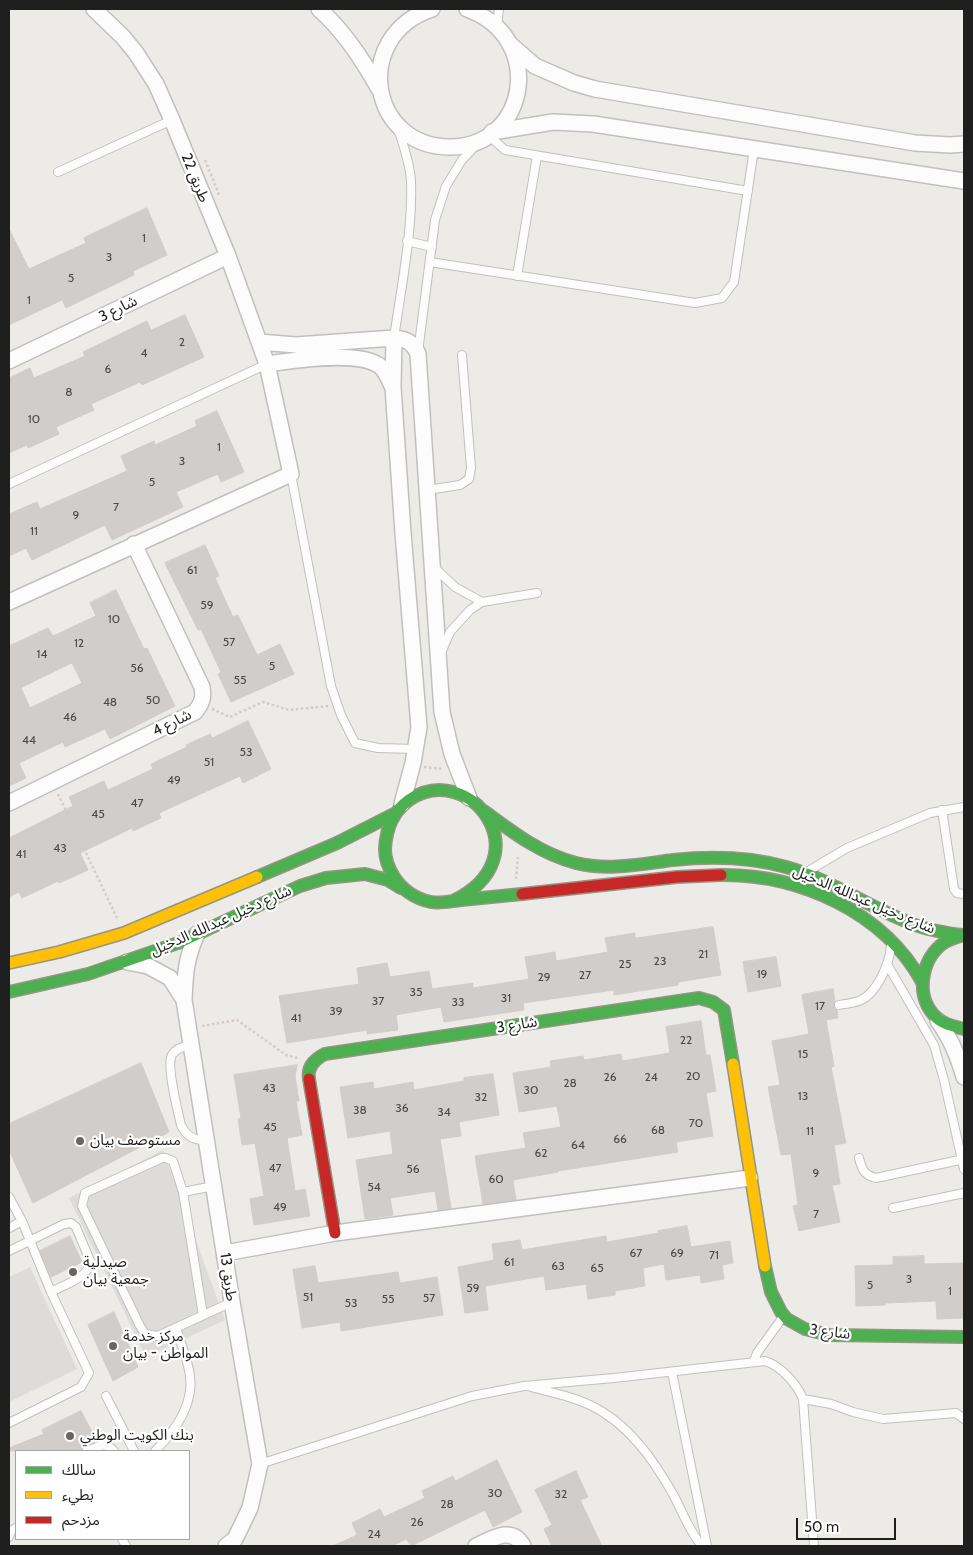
<!DOCTYPE html>
<html>
<head>
<meta charset="utf-8">
<style>
  body { margin:0 }
  #map { position:relative; width:973px; height:1555px; overflow:hidden; background:#edebe8; font-family:Cabin,"Noto Sans Arabic",sans-serif }
  canvas { display:block }
  .frame { position:absolute; inset:0; border:10px solid #1f1f1f; pointer-events:none }
  .legend { position:absolute; left:15px; top:1450px; width:175px; height:90px; box-sizing:border-box; background:#fff; border:1px solid #a5a5a5; margin:0; padding:6px 9px; list-style:none; font-size:15px; color:#1f1f1f }
  .legend li { display:flex; align-items:center; gap:10px; height:25px }
  .legend b { width:25px; border:1px solid #a5a5a5 }
  .scale { position:absolute; left:796px; top:1518px; width:100px; height:22px; box-sizing:border-box; border:2px solid #1f1f1f; border-top:0; padding-left:6px; font-size:15px; line-height:18px; white-space:nowrap; color:#1f1f1f; -webkit-text-stroke:4px #fff; paint-order:stroke }
</style>
</head>
<body>
<div id="map">
<canvas width="973" height="1555"></canvas>
<div class="frame"></div>
<ul class="legend">
<li><b style="height:6px;background:#4caf50"></b>سالك</li>
<li><b style="height:6px;background:#ffc107"></b>بطيء</li>
<li><b style="height:6px;background:#c62828"></b>مزدحم</li>
</ul>
<div class="scale">50 m</div>
</div>
<script>
const c = document.querySelector('canvas').getContext('2d');
c.lineJoin = 'round';
function fill(path, color) { c.fillStyle = color; c.fill(path, 'evenodd'); }
function stroke(path, color, width, dash) { c.strokeStyle = color; c.lineWidth = width; c.lineCap = dash ? 'butt' : 'round'; c.setLineDash(dash || []); c.stroke(path); }
function drawText(font, color, halo, rows, align = 'center') {
  c.font = font + ' Cabin,"Noto Sans Arabic",sans-serif'; c.lineWidth = 4.5; c.setLineDash([]); c.textBaseline = 'middle'; c.strokeStyle = halo; c.fillStyle = color; for (const [text, x, y, turn = 0] of rows) {
    c.save(); c.translate(x, y); c.rotate((+turn || 0) * Math.PI / 180); c.textAlign = isNaN(turn) ? turn : align; if (halo) c.strokeText(text, 0, 0); c.fillText(text, 0, 0); c.restore();
  }
}
fill(new Path2D(`
  M163 1150 225 1320 146 1357 69 1198Z
  M30 1267 77 1369 9 1402V1277Z`), '#dddcdb');
const building = new Path2D(`
  M147 208 167 255 133 271 134 275 66 308 62 300 9 325V229L29 269 86 243 84 238Z
  M185 315 204 357 142 385 140 382 91 404 94 410 56 427 59 434 28 448 27 445 9 453V378L30 368 34 378 85 356 83 352 147 321 151 330Z
  M217 411 244 472 221 482 218 474 176 492 183 507 112 540 105 525 32 560 26 548 9 556V514L37 502 40 509 127 471 121 456 154 441 155 445 197 426 195 421Z
  M205 545 219 576 215 578 233 617 238 615 257 655 280 644 294 674 231 702 218 674 221 672 201 629 198 630 165 563Z
  M116 590 144 649 147 648 175 706 110 739 105 729 65 747 63 742 19 763 26 778 9 786V646L48 628 53 636 96 616 90 603ZM72 663 82 683 30 708 21 688Z
  M248 721 271 769 243 783 240 776 159 813 161 818 133 831 132 828 80 853 88 870 59 883 58 881 22 898 19 892 9 897V838L73 806 69 797 104 781 108 790 153 769 151 764 187 747 186 745 210 734 212 738Z
  M713 927 721 975 678 982V985L614 995V990L523 1003 524 1010 444 1022 441 1007 396 1015 398 1030 367 1034V1030L287 1043 279 996 359 984 357 968 387 963 390 977 429 971 432 989 473 983V988L529 979 525 957 555 952 556 961 608 952 605 938 635 933V938Z
  M776 957 781 986 748 992 743 962Z
  M833 989 835 1001 834 1006 837 1010 838 1018 826 1020 834 1066 831 1067 846 1143 834 1145 840 1184 832 1185 840 1222 799 1231 793 1206 798 1205 791 1154 781 1155 768 1087 780 1085 772 1041 809 1034 802 995Z
  M701 1021 706 1055H710L716 1091 706 1093 713 1136 676 1142 678 1152 558 1171V1172L513 1180 516 1200 483 1204 475 1156 526 1148 523 1133 561 1127 557 1106 519 1112 513 1073 551 1067 550 1061 583 1056 584 1060 621 1054 622 1061 670 1053 666 1027Z
  M141 1063 169 1132 33 1203 9 1150V1124Z
  M297 1065 295 1077 299 1101H296L302 1135 287 1138 295 1191 305 1189 310 1216 254 1225 250 1199 264 1196 255 1143 242 1145 238 1119 241 1118 234 1075Z
  M493 1074 499 1115 459 1122 461 1136 440 1139 451 1208 438 1210 435 1191 390 1198 393 1215 365 1219 356 1160 393 1154 390 1131 348 1138 340 1087 373 1082 374 1089 413 1082 414 1090 464 1081V1078Z
  M687 1226 691 1247 730 1241 733 1263 722 1265 724 1279 701 1283 700 1275 666 1280 664 1264 643 1268 645 1286 615 1291V1295L588 1299 586 1284 546 1290 544 1276 485 1286 488 1310 465 1313 458 1267 494 1260 492 1244 520 1240 522 1250 606 1236 607 1242 659 1233 658 1231Z
  M70 1236 82 1262 51 1277 40 1251Z
  M924 1256V1264L964 1263V1318L937 1319 936 1301 885 1303V1305L856 1306 855 1266 893 1265V1257Z
  M315 1266 318 1283 398 1272 400 1283 437 1277 443 1315 341 1331 340 1322 302 1328 293 1270Z
  M114 1312 138 1367 113 1381 88 1325Z
  M81 1411 97 1441 85 1446 82 1450 9 1451V1448L44 1434 42 1430Z
  M497 1460 522 1512 493 1527 485 1510 411 1546 406 1539 392 1546H333L357 1535 352 1523 380 1509 384 1517 425 1498 422 1491 453 1476 455 1481Z
  M576 1471 588 1497 580 1500 602 1546H552L544 1529 552 1525 535 1490Z`);
fill(building, '#d0cdcb');
stroke(building, '#d0ccca', 1);
const lane = new Path2D(`
  M497 26 499 9
  M488 135 505 150 748 191
  M58 172 172 120
  M407 241 432 247
  M430 262 695 303 722 298 734 282 754 149
  M517 276 537 156
  M394 338C401 288 413 231 411 181 410 163 403 145 398 128
  M418 352 435 220 446 186 462 160 477 144
  M291 474 331 686 341 715 355 743 378 748 416 749
  M9 484 267 364
  M427 490 460 485 469 479 471 468 462 355
  M434 567 455 587 482 602
  M441 653 450 632 470 610 482 602 537 593
  M942 810 954 889 957 893 964 894
  M810 870 847 848 930 813 964 807
  M887 964 934 1045 944 1080 964 1169
  M839 1005C845 1004 853 1003 859 1001 877 994 890 963 891 945
  M192 1044C185 1046 176 1048 172 1055 166 1065 178 1112 181 1125 186 1136 194 1141 207 1140
  M859 1158C862 1170 864 1175 876 1178L964 1159
  M183 1192 214 1186
  M9 1197 22 1221 51 1292 89 1373 81 1387 9 1423
  M893 1208 964 1193
  M9 1228 22 1221
  M9 1251 64 1224 71 1223 76 1227 91 1263C85 1279 66 1284 51 1292
  M203 1315 183 1192 173 1161 166 1158H162L85 1193 82 1206 140 1326 145 1334 158 1336 232 1302
  M754 1361 757 1353 783 1317
  M672 1372 707 1546
  M531 1387C550 1392 572 1396 590 1405 628 1423 654 1460 674 1496 683 1513 689 1531 702 1546
  M106 1396 134 1451
  M803 1399 831 1404 853 1412 883 1419 956 1413 964 1419
  M87 1451C97 1447 106 1441 114 1451
  M155 1451C174 1432 194 1405 190 1376 188 1360 181 1344 176 1328
  M260 1464 472 1396 524 1386 614 1378 765 1361C781 1366 797 1384 803 1399L814 1546
  M9 1537 11 1531 16 1528
  M122 1539 126 1546`);
const street = new Path2D(`
  M319 9C344 31 363 60 379 89
  M432 9C351 36 369 148 451 147 529 146 546 37 467 9
  M511 45 535 66 574 83 595 89 915 143 950 145 964 144
  M492 132 553 122 593 124 964 181
  M394 338 393 387 403 533 419 727 413 763 402 804
  M259 342 296 345 394 338C406 339 413 342 418 354L442 712 452 754 469 798
  M9 361 228 256
  M267 364C294 360 358 350 380 366 386 371 389 379 392 386
  M9 602 291 474 267 364 228 256 172 120 156 84 136 53 123 37 94 9
  M9 803 195 712C202 703 204 698 202 687L134 544
  M197 934C186 958 185 974 184 1000L232 1302 260 1464 250 1508 235 1539 226 1546
  M127 962 148 966 170 978 184 1000
  M938 1021C951 1038 958 1056 964 1077
  M225 1253 335 1233 750 1178
  M476 1546C492 1539 512 1525 523 1546`);
const fast = new Path2D(`
  M484 811C512 832 541 854 576 863 608 871 641 864 673 860 711 856 750 857 786 867 833 880 872 910 918 926 932 931 947 933 962 935
  M721 875C799 874 884 912 922 982
  M257 877 337 843 394 814
  M453 901C544 857 470 759 409 800 392 812 386 829 385 849 385 859 389 869 394 877 402 890 416 899 431 902 440 904 451 901 461 900 481 898 501 896 522 894
  M963 935C957 937 950 939 945 942 922 957 915 993 933 1014 941 1024 953 1026 964 1029
  M9 992 88 974 178 943 300 886 326 878 365 874 388 880 401 888
  M309 1079C307 1067 315 1059 325 1054L699 998 713 1002 724 1010 733 1064
  M765 1266 771 1292 781 1312 787 1319 805 1329 829 1335 964 1337`);
const slow = new Path2D(`
  M9 963 59 952 124 933 257 877
  M733 1064 765 1266`);
const jam = new Path2D(`
  M522 894 677 877 721 875
  M309 1079 335 1233`);
stroke(lane, '#c0c0be', 10);
stroke(street, '#c0c0be', 18);
stroke(fast, '#969482', 14);
stroke(slow, '#969482', 14);
stroke(jam, '#969482', 14);
stroke(new Path2D(`
  M205 160 220 197
  M212 709 230 717 263 702 289 710 329 706
  M424 767 444 769
  M58 794 117 918
  M516 879 518 857
  M202 1026 237 1020 286 1055 298 1058`), '#d6c9c9', 2.5, [2.5, 2.5]);
stroke(lane, '#fcfcfc', 8);
stroke(street, '#fcfcfc', 15);
stroke(fast, '#4caf50', 11);
stroke(slow, '#ffc107', 11);
stroke(jam, '#c62828', 11);
for (const [x, y, r, color] of [
  [80,1141,5,"#676665"],
  [73,1272,5,"#676665"],
  [113,1346,5,"#676665"],
  [70,1436,5,"#676665"]
]) { const dot = new Path2D(); dot.arc(x, y, r, 0, 2 * Math.PI); c.fillStyle = color; c.fill(dot); stroke(dot, '#fff', 2); }
drawText('12px', '#4b4a4a', null, [
  ["1",144,238],
  ["3",109,257],
  ["5",71,278],
  ["1",29,300],
  ["2",182,342],
  ["4",144,353],
  ["6",108,369],
  ["8",69,392],
  ["10",34,419],
  ["1",219,447],
  ["3",182,461],
  ["5",152,482],
  ["7",116,507],
  ["9",76,515],
  ["11",34,531],
  ["61",192,570],
  ["59",207,605],
  ["10",114,619],
  ["57",229,642],
  ["12",79,643],
  ["14",42,654],
  ["5",272,666],
  ["56",137,668],
  ["55",240,680],
  ["50",153,700],
  ["48",110,702],
  ["46",70,717],
  ["44",29,740],
  ["53",246,752],
  ["51",209,762],
  ["49",174,780],
  ["47",137,803],
  ["45",98,814],
  ["43",60,848],
  ["41",21,854],
  ["21",703,954],
  ["23",660,961],
  ["25",625,964],
  ["19",762,974],
  ["27",585,975],
  ["29",544,977],
  ["35",416,992],
  ["31",506,998],
  ["37",378,1001],
  ["33",458,1002],
  ["17",820,1006],
  ["39",336,1011],
  ["41",296,1018],
  ["22",686,1040],
  ["15",803,1054],
  ["20",693,1076],
  ["26",610,1077],
  ["24",651,1077],
  ["28",570,1083],
  ["43",269,1088],
  ["30",531,1090],
  ["13",803,1096],
  ["32",481,1097],
  ["36",402,1108],
  ["38",360,1110],
  ["34",444,1112],
  ["70",696,1123],
  ["45",270,1127],
  ["68",658,1130],
  ["11",810,1131],
  ["66",620,1139],
  ["64",578,1145],
  ["62",541,1153],
  ["47",275,1168],
  ["56",413,1169],
  ["9",816,1173],
  ["60",496,1179],
  ["54",374,1187],
  ["49",280,1207],
  ["7",816,1214],
  ["67",636,1253],
  ["69",677,1253],
  ["71",714,1255],
  ["61",509,1262],
  ["63",558,1266],
  ["65",597,1268],
  ["3",909,1279],
  ["5",870,1285],
  ["59",473,1288],
  ["1",950,1291],
  ["51",308,1297],
  ["57",429,1298],
  ["55",388,1299],
  ["53",351,1303],
  ["30",495,1493],
  ["32",561,1494],
  ["28",447,1504],
  ["26",417,1522],
  ["24",374,1534]
]);
drawText('15px', '#1f1f1f', '#fff', [
  ["طريق 22",195,178,68],
  ["شارع 3",118,309,-26],
  ["شارع 4",172,723,-27],
  ["شارع دخيل عبدالله الدخيل",864,900,23],
  ["شارع دخيل عبدالله الدخيل",221,921,-24],
  ["شارع 3",517,1025,-9],
  ["طريق 13",228,1277,82],
  ["شارع 3",830,1332,7]
]);
drawText('15px', '#1f1f1f', '#fff', [
  ["مستوصف بيان",90,1141],
  ["صيدلية",83,1263],
  ["جمعية بيان",83,1280],
  ["مركز خدمة",123,1337],
  ["المواطن - بيان",123,1354],
  ["بنك الكويت الوطني",80,1436]
], 'left');
</script>
</body>
</html>
